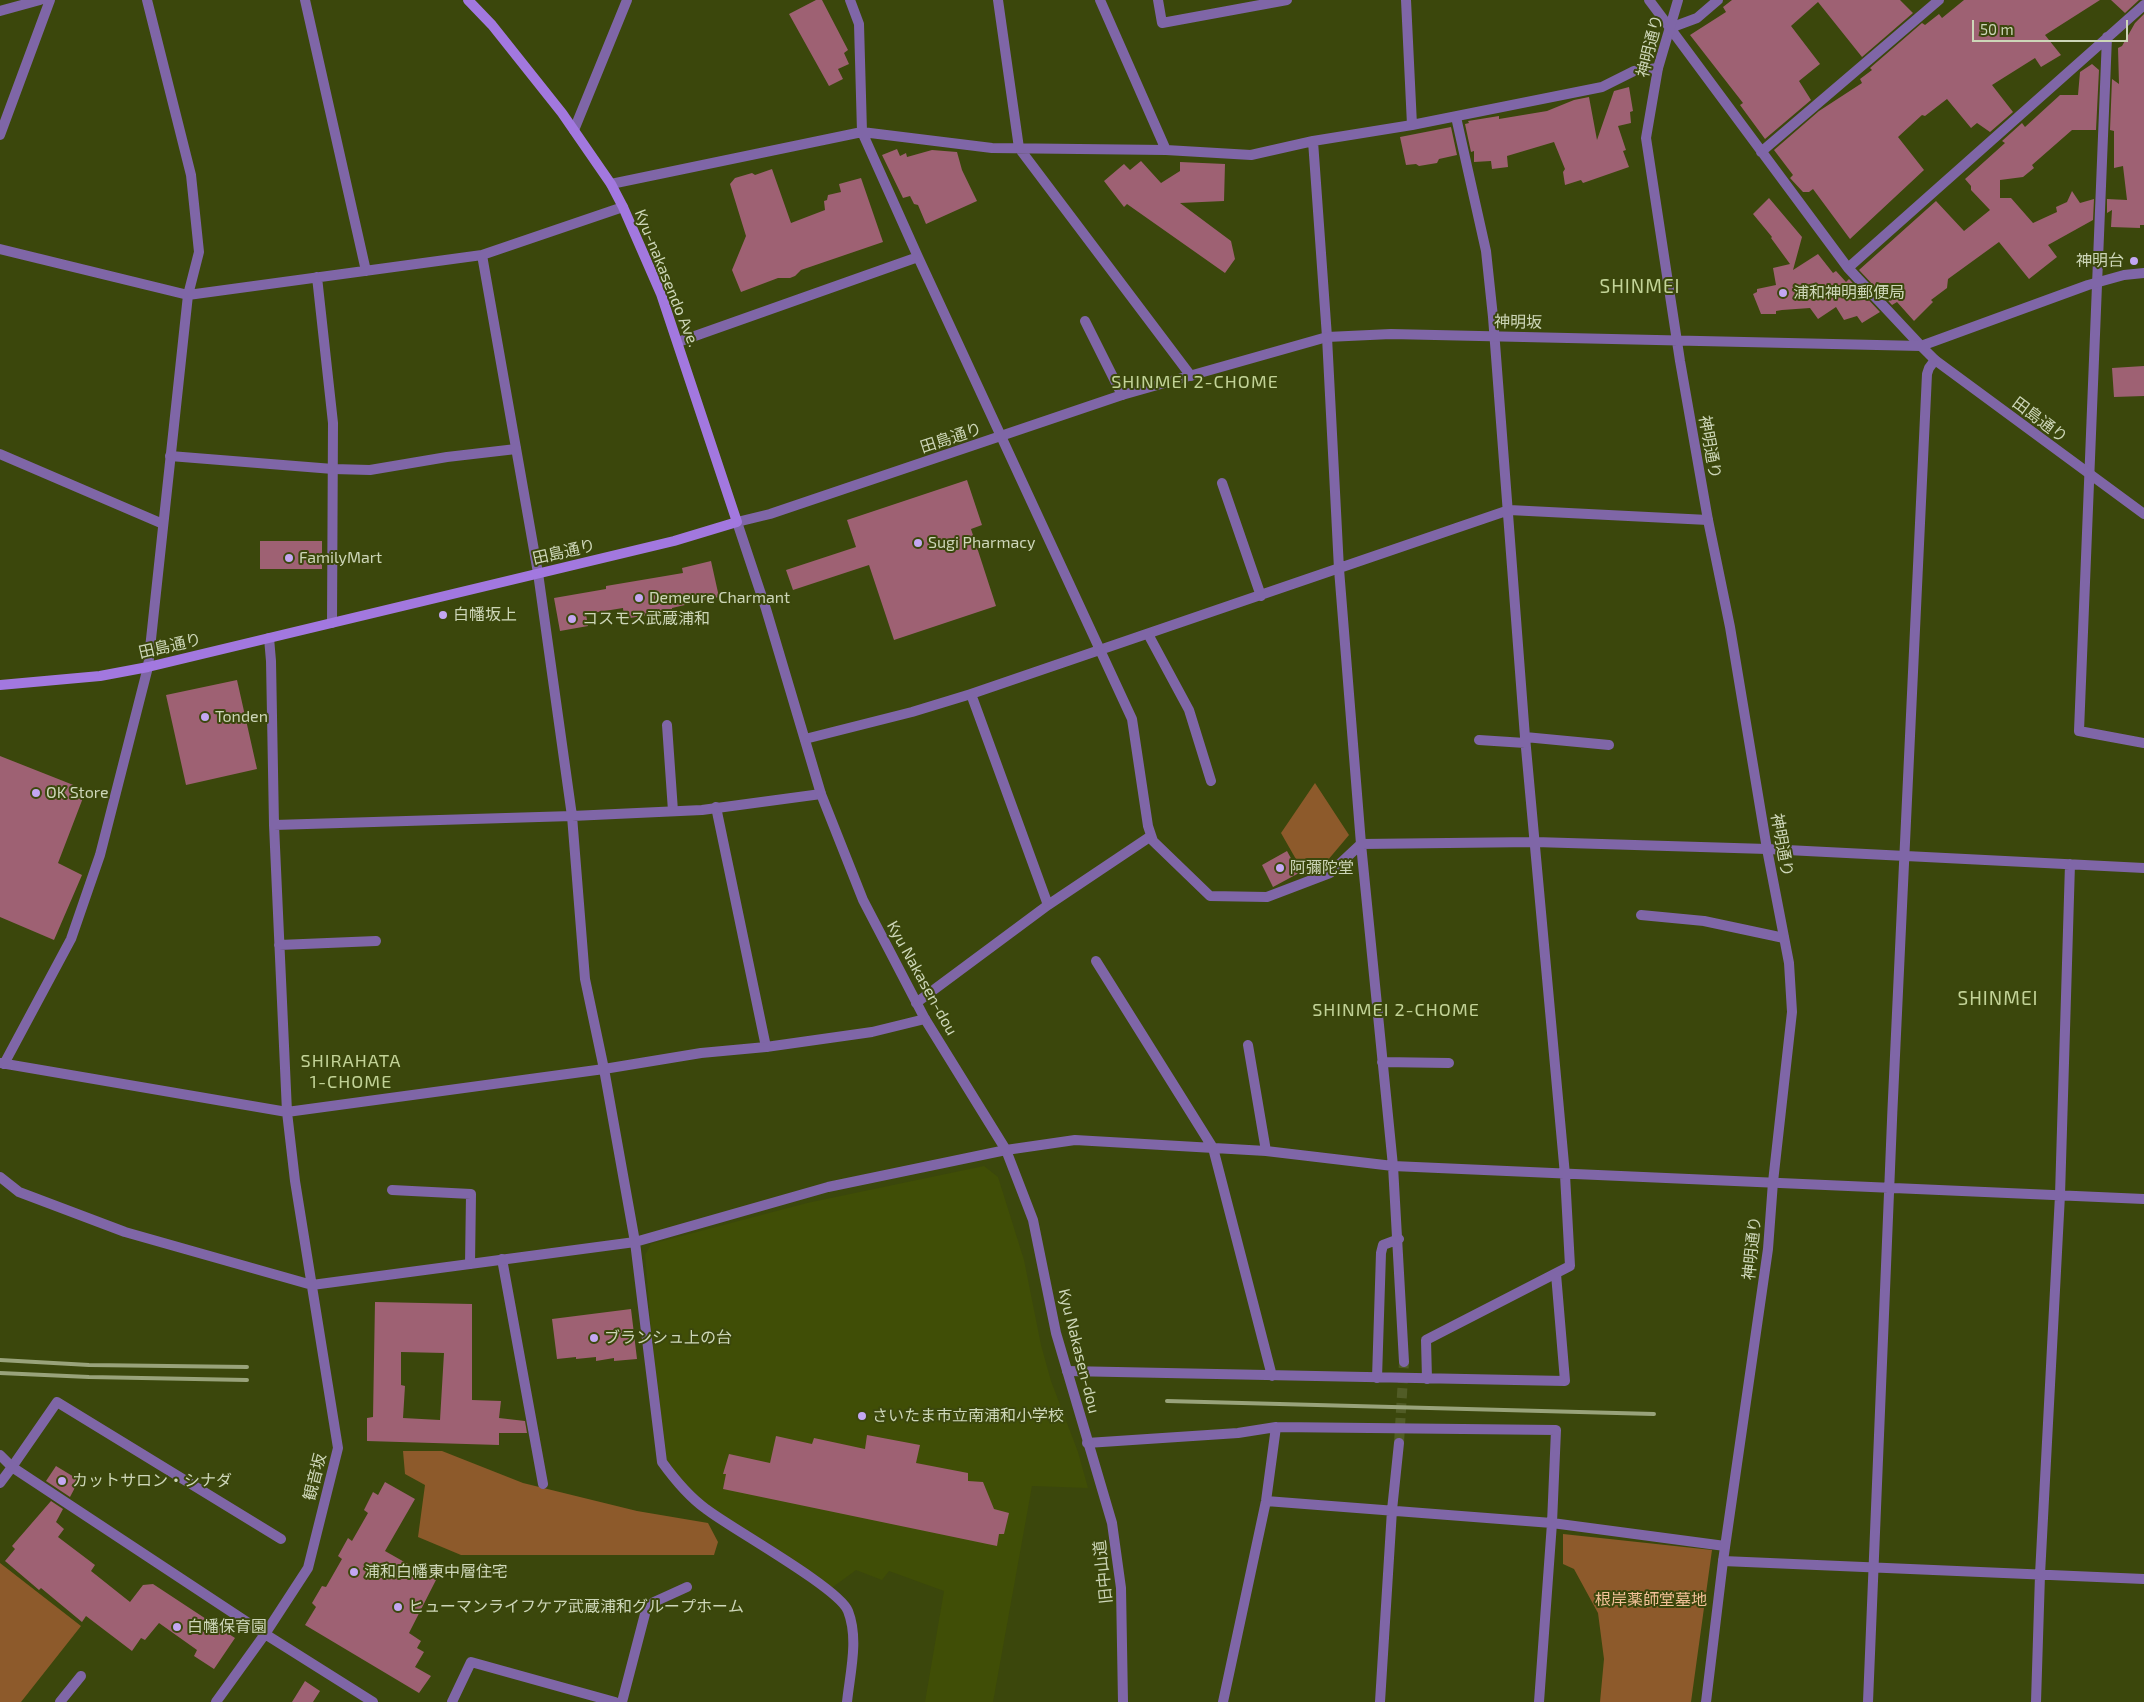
<!DOCTYPE html>
<html>
<head>
<meta charset="utf-8">
<style>
  body { margin:0 }
  #map { position:relative; width:2144px; height:1702px; overflow:hidden; background:#3b470c; font-family:"Exo 2",sans-serif }
  canvas { display:block }
  .scale { position:absolute; left:1972px; top:20px; width:156px; height:22px; box-sizing:border-box; border:2px solid #cdd6b8; border-top:0; padding-left:6px; font-size:15px; line-height:18px; white-space:nowrap; color:#cdd6b8; -webkit-text-stroke:4px #3b470c; paint-order:stroke }
</style>
</head>
<body>
<div id="map">
<canvas width="2144" height="1702"></canvas>
<div class="scale">50 m</div>
</div>
<script>
const c = document.querySelector('canvas').getContext('2d');
c.lineJoin = 'round';
function fill(path, color) { c.fillStyle = color; c.fill(path, 'evenodd'); }
function stroke(path, color, width, dash) { c.strokeStyle = color; c.lineWidth = width; c.lineCap = dash ? 'butt' : 'round'; c.setLineDash(dash || []); c.stroke(path); }
function drawText(font, color, halo, rows, align = 'center') {
  c.font = font + ' "Exo 2","Noto Sans JP",sans-serif'; c.lineWidth = 4; c.setLineDash([]); c.textBaseline = 'middle'; c.strokeStyle = halo; c.fillStyle = color; for (const [text, x, y, turn = 0] of rows) {
    c.save(); c.translate(x, y); c.rotate((+turn || 0) * Math.PI / 180); c.textAlign = isNaN(turn) ? turn : align; if (halo) c.strokeText(text, 0, 0); c.fillText(text, 0, 0); c.restore();
  }
}
fill(new Path2D(`
  M984 1166 998 1177 1024 1260 1041 1345 1051 1381 1078 1452 1088 1488 1032 1486 993 1702H925L944 1591 889 1571 882 1580 856 1570 829 1590 706 1509 662 1462 645 1255 651 1244 807 1203Z`), '#404e06');
fill(new Path2D(`
  M1315 783 1349 835 1322 867 1305 875 1281 833Z
  M403 1451H442L523 1483 637 1511 708 1523 718 1542 714 1555H461L418 1537 425 1485 405 1474Z
  M1563 1534 1712 1550 1691 1702H1600L1604 1659 1598 1613 1574 1569 1563 1564Z
  M0 1563 81 1626 21 1702H0Z`), '#8d5a2b');
fill(new Path2D(`
  M816 0H822L848 50 844 53 849 64 838 69 843 79 829 86 789 14Z
  M1732 0H1900L1913 13 1862 57 1818 2 1791 26 1820 64 1799 81 1811 100 1765 139 1740 105 1743 103 1690 35 1726 12 1723 7Z
  M1964 0H2100L2045 35 2061 55 2041 67 2035 58 1992 85 2013 112 1990 132 1977 123 1971 128 1947 99 1925 116 1922 115 1898 137 1924 170 1850 239 1813 189 1809 192H1803L1790 178 1793 175 1774 150 1819 111 1862 83 1860 79 1872 70 1870 68 1922 23 1925 25 1939 14 1942 18Z
  M2111 0H2139L2125 13Z
  M2144 14V225H2140V228L2111 227 2112 210 2107 213V199L2127 200 2123 166 2114 168V131L2110 130 2112 79 2119 84 2118 48 2122 46 2135 23Z
  M2092 64 2099 70 2096 130H2072L2032 165 2034 168 2023 177 2000 180V198H2011L2033 223 2057 212 2056 207 2067 202 2072 191 2080 203 2094 199 2093 220 2048 245 2057 257 2029 279 1999 242 1948 279 1947 288 1931 300 1933 302 1914 321 1897 302 1892 305 1859 270 1936 201 1964 231 1990 210 1971 190V186L1965 179 2005 143 2002 141 2022 123 2025 127 2060 95H2078L2080 72Z
  M1629 87 1633 111 1630 112 1631 123 1618 126 1626 150 1623 151 1629 167 1583 183 1581 180 1565 185 1563 172 1565 169 1554 142 1507 156 1508 167 1492 169 1491 161 1474 162V151L1471 152 1465 124 1469 123 1468 121 1499 116V119L1547 111 1574 100 1589 97 1597 140 1614 91Z
  M1451 127 1457 155 1439 159 1437 163 1419 166 1416 164 1406 165 1400 137Z
  M897 149 900 156 906 153 907 157 932 150 957 152 962 170 977 201 926 224 918 205 914 204 910 196 903 198 882 155Z
  M1141 161 1161 183 1180 171V162L1225 164 1224 201 1180 203 1231 241 1235 259 1225 273 1127 204 1124 207 1104 181 1124 164 1130 170Z
  M772 169 791 223 825 210 824 201 827 200 828 195 841 192 839 184 861 178 883 242 801 270 795 276 790 278H778L741 292 732 270 746 236 730 184 735 178 752 173 755 175Z
  M1769 198 1802 237 1793 270 1818 254 1833 273 1836 271 1846 282 1849 279 1880 312 1862 323 1857 316 1844 320 1836 307 1818 319 1810 308 1782 310V312V310L1776 311V314H1761L1753 294 1757 292V289L1776 285 1773 268 1790 264 1771 238 1772 237 1753 214Z
  M2144 366V396L2114 397 2112 368Z
  M967 480 982 525 971 529 996 606 894 640 869 565 793 590 786 570 856 547 847 520Z
  M260 541H322V569H260Z
  M711 561 719 597 672 608V611L624 619 623 608 586 614 588 626 560 631 554 598 606 589V586L683 573 682 568Z
  M237 680 257 769 186 785 166 695Z
  M0 756 86 790 58 863 82 875 54 940 0 917Z
  M1287 851 1299 873 1273 887 1262 865Z
  M375 1302 472 1304V1400L501 1401 499 1418 525 1421 527 1433H499V1445L367 1441V1418L373 1417ZM401 1352 444 1353 440 1420 403 1418 405 1386 401 1385Z
  M631 1309 637 1359 614 1361V1358L596 1361V1357L576 1359V1357L557 1359 552 1319Z
  M867 1435 920 1445 916 1463 968 1473V1481L983 1482 994 1509 1009 1513 1004 1534H999L997 1546 723 1489 726 1474H723L729 1454 770 1463 776 1436 812 1444 814 1438 865 1449Z
  M56 1466 79 1480 70 1497 46 1481Z
  M385 1482 415 1499 385 1551 436 1580 409 1633 421 1641 417 1648 424 1652 415 1667 431 1676 419 1693 305 1625 316 1607 312 1603 322 1586 326 1587 342 1559 338 1556 348 1538 352 1541 368 1513 364 1510 373 1492 378 1495Z
  M51 1501 63 1509 56 1522 64 1529 58 1537 95 1565 91 1571 130 1602 143 1585 153 1584 235 1638 214 1669 194 1656 197 1650 159 1623 145 1640 141 1638 132 1651 86 1616 82 1622 41 1588 39 1590 5 1561 15 1549 12 1546Z
  M305 1681 320 1691 313 1702H292Z`), '#9e6173');
stroke(new Path2D(`
  M1399 1443 1404 1362`), '#515c26', 10, [10, 5]);
stroke(new Path2D(`
  M170 456 333 469 370 470 447 457 516 449
  M667 725 673 811
  M716 807 766 1047
  M392 1190 471 1194 470 1264
  M502 1259 543 1484
  M12 1467 57 1402 281 1539
  M60 1702 81 1676
  M622 1702 646 1610 654 1602 687 1587`), '#7f66a7', 10);
stroke(new Path2D(`
  M305 0 366 271
  M850 0 859 24 862 132 918 257 1132 719 1148 826 1153 841 1210 896 1267 897 1330 873 1361 844 1535 842 1767 849 2144 868
  M998 0 1019 148 1191 376
  M1100 0 1166 150
  M1158 0 1162 23 1287 0
  M1406 0 1412 125
  M1649 0 1670 28 1697 18 1718 0
  M0 11 40 0
  M1670 28 1848 268 1921 346
  M2107 37 2079 731 2144 743
  M0 135 50 0
  M1313 141 1327 337 1339 569 1361 844 1393 1166 1404 1362
  M1761 152 1939 0
  M611 184 862 132 992 148 1166 150 1251 155 1313 141 1412 125 1602 87 1634 71 1658 68
  M0 249 188 295 482 255 623 207
  M482 255 538 573 572 816 585 979 604 1069 635 1242 662 1462C675 1480 688 1496 706 1509 732 1529 839 1588 848 1611 859 1639 850 1673 847 1702
  M1848 268 2144 5
  M317 277 333 423 332 623
  M1085 321 1122 395
  M678 342 918 257
  M0 454 163 524
  M1222 483 1261 596
  M1148 634 1189 710 1211 781
  M971 694 1048 905
  M1525 737 1609 745
  M805 739 912 712 971 694 1509 510 1708 520
  M1479 740 1525 743
  M274 825 572 816 702 810 821 794
  M1641 915 1704 921 1784 938
  M279 945 376 941
  M1096 961 1213 1148 1272 1376
  M916 1003 1048 905 1151 836
  M1248 1045 1266 1151
  M1382 1062 1449 1063
  M0 1063 287 1112 604 1069 701 1053 766 1047 872 1032 925 1019
  M4 1064 71 939 100 855 148 667 188 295 199 252 191 175 147 0
  M0 1177 19 1192 125 1232 312 1285 635 1242 828 1187 1006 1150 1075 1140 1266 1151 1393 1166 2144 1199
  M1067 1371 1565 1381 1556 1274
  M1377 1378 1381 1253 1383 1245 1399 1239
  M1427 1379 1426 1340 1570 1266 1565 1175 1525 737 1493 317 1486 251 1456 117
  M1087 1443 1238 1433 1276 1427 1556 1430 1552 1523 1539 1702
  M0 1455 12 1467 265 1634 373 1702
  M0 1483 12 1467
  M1266 1501 1552 1523 1725 1546
  M1723 1561 2144 1579
  M216 1702 265 1634 308 1568 338 1448 295 1181 287 1112 274 825 271 661 269 638
  M452 1702 471 1662 615 1702
  M1223 1702 1266 1501 1276 1427
  M1380 1702 1392 1510 1399 1443
  M1868 1702C1885 1259 1905 817 1927 374L1929 368 1935 360
  M2036 1702 2040 1575 2060 1195 2070 864`), '#7f66a7', 10);
stroke(new Path2D(`
  M1678 0 1658 68 1646 138 1680 361 1708 520 1730 627 1767 849 1789 963 1792 1012 1773 1182 1768 1249 1723 1561 1706 1702
  M574 130 627 0
  M1921 346 1935 360 2144 514
  M1123 1702 1121 1588 1112 1523 1056 1333 1033 1220 1006 1150 925 1019 863 900 821 794 766 609 737 522 770 514 1122 395 1327 337 1391 334 1921 346 2088 285 2124 275 2144 273`), '#7f66a7', 10);
stroke(new Path2D(`
  M0 685 100 676 148 667 674 541 737 522 661 294 623 207 611 184 562 113 492 25 468 0`), '#a278df', 10);
stroke(new Path2D(`
  M0 1360 89 1365 247 1367
  M0 1373 89 1377 247 1380
  M1167 1401 1654 1414`), '#99a37b', 4);
for (const [x, y, r, color] of [
  [2134,261,5,"#c3a7f2"],
  [1783,293,5,"#c3a7f2"],
  [918,543,5,"#c3a7f2"],
  [289,558,5,"#c3a7f2"],
  [639,598,5,"#c3a7f2"],
  [443,615,5,"#c3a7f2"],
  [572,619,5,"#c3a7f2"],
  [205,717,5,"#c3a7f2"],
  [36,793,5,"#c3a7f2"],
  [1280,868,5,"#c3a7f2"],
  [594,1338,5,"#c3a7f2"],
  [862,1416,5,"#c3a7f2"],
  [62,1481,5,"#c3a7f2"],
  [354,1572,5,"#c3a7f2"],
  [398,1607,5,"#c3a7f2"],
  [177,1627,5,"#c3a7f2"]
]) { const dot = new Path2D(); dot.arc(x, y, r, 0, 2 * Math.PI); c.fillStyle = color; c.fill(dot); stroke(dot, '#3b470c', 2); }
drawText('16px', '#cdd6b8', '#3b470c', [
  ["神明通り",1650,46,-76],
  ["Kyu-nakasendo Ave.",667,278,68],
  ["神明坂",1518,322,1],
  ["田島通り",2040,420,37],
  ["田島通り",951,438,-18],
  ["神明通り",1710,447,80],
  ["田島通り",564,552,-13],
  ["田島通り",170,646,-13],
  ["神明通り",1782,845,80],
  ["Kyu Nakasen-dou",922,978,61],
  ["神明通り",1752,1248,-84],
  ["Kyu Nakasen-dou",1079,1351,76],
  ["観音坂",315,1477,-76],
  ["旧中山道",1103,1572,-96]
]);
drawText('16px', '#cdd6b8', '#3b470c', [
  ["神明台",2124,261,"right"],
  ["浦和神明郵便局",1793,293],
  ["Sugi Pharmacy",928,543],
  ["FamilyMart",299,558],
  ["Demeure Charmant",649,598],
  ["白幡坂上",453,615],
  ["コスモス武蔵浦和",582,619],
  ["Tonden",215,717],
  ["OK Store",46,793],
  ["阿彌陀堂",1290,868],
  ["ブランシュ上の台",604,1338],
  ["さいたま市立南浦和小学校",872,1416],
  ["カットサロン・シナダ",72,1481],
  ["浦和白幡東中層住宅",364,1572],
  ["ヒューマンライフケア武蔵浦和グループホーム",408,1607],
  ["白幡保育園",187,1627]
], 'left');
drawText('16px', '#f3c198', '#3b470c', [
  ["根岸薬師堂墓地",1651,1600]
]);
c.letterSpacing = '1px';
drawText('18px', '#c2d397', '#3b470c', [
  ["SHINMEI 2-CHOME",1195,382],
  ["SHINMEI 2-CHOME",1396,1010],
  ["SHIRAHATA",351,1061],
  ["1-CHOME",351,1082]
]);
c.letterSpacing = '0px';
c.letterSpacing = '1px';
drawText('19px', '#c2d397', '#3b470c', [
  ["SHINMEI",1640,287],
  ["SHINMEI",1998,999]
]);
c.letterSpacing = '0px';
</script>
</body>
</html>
